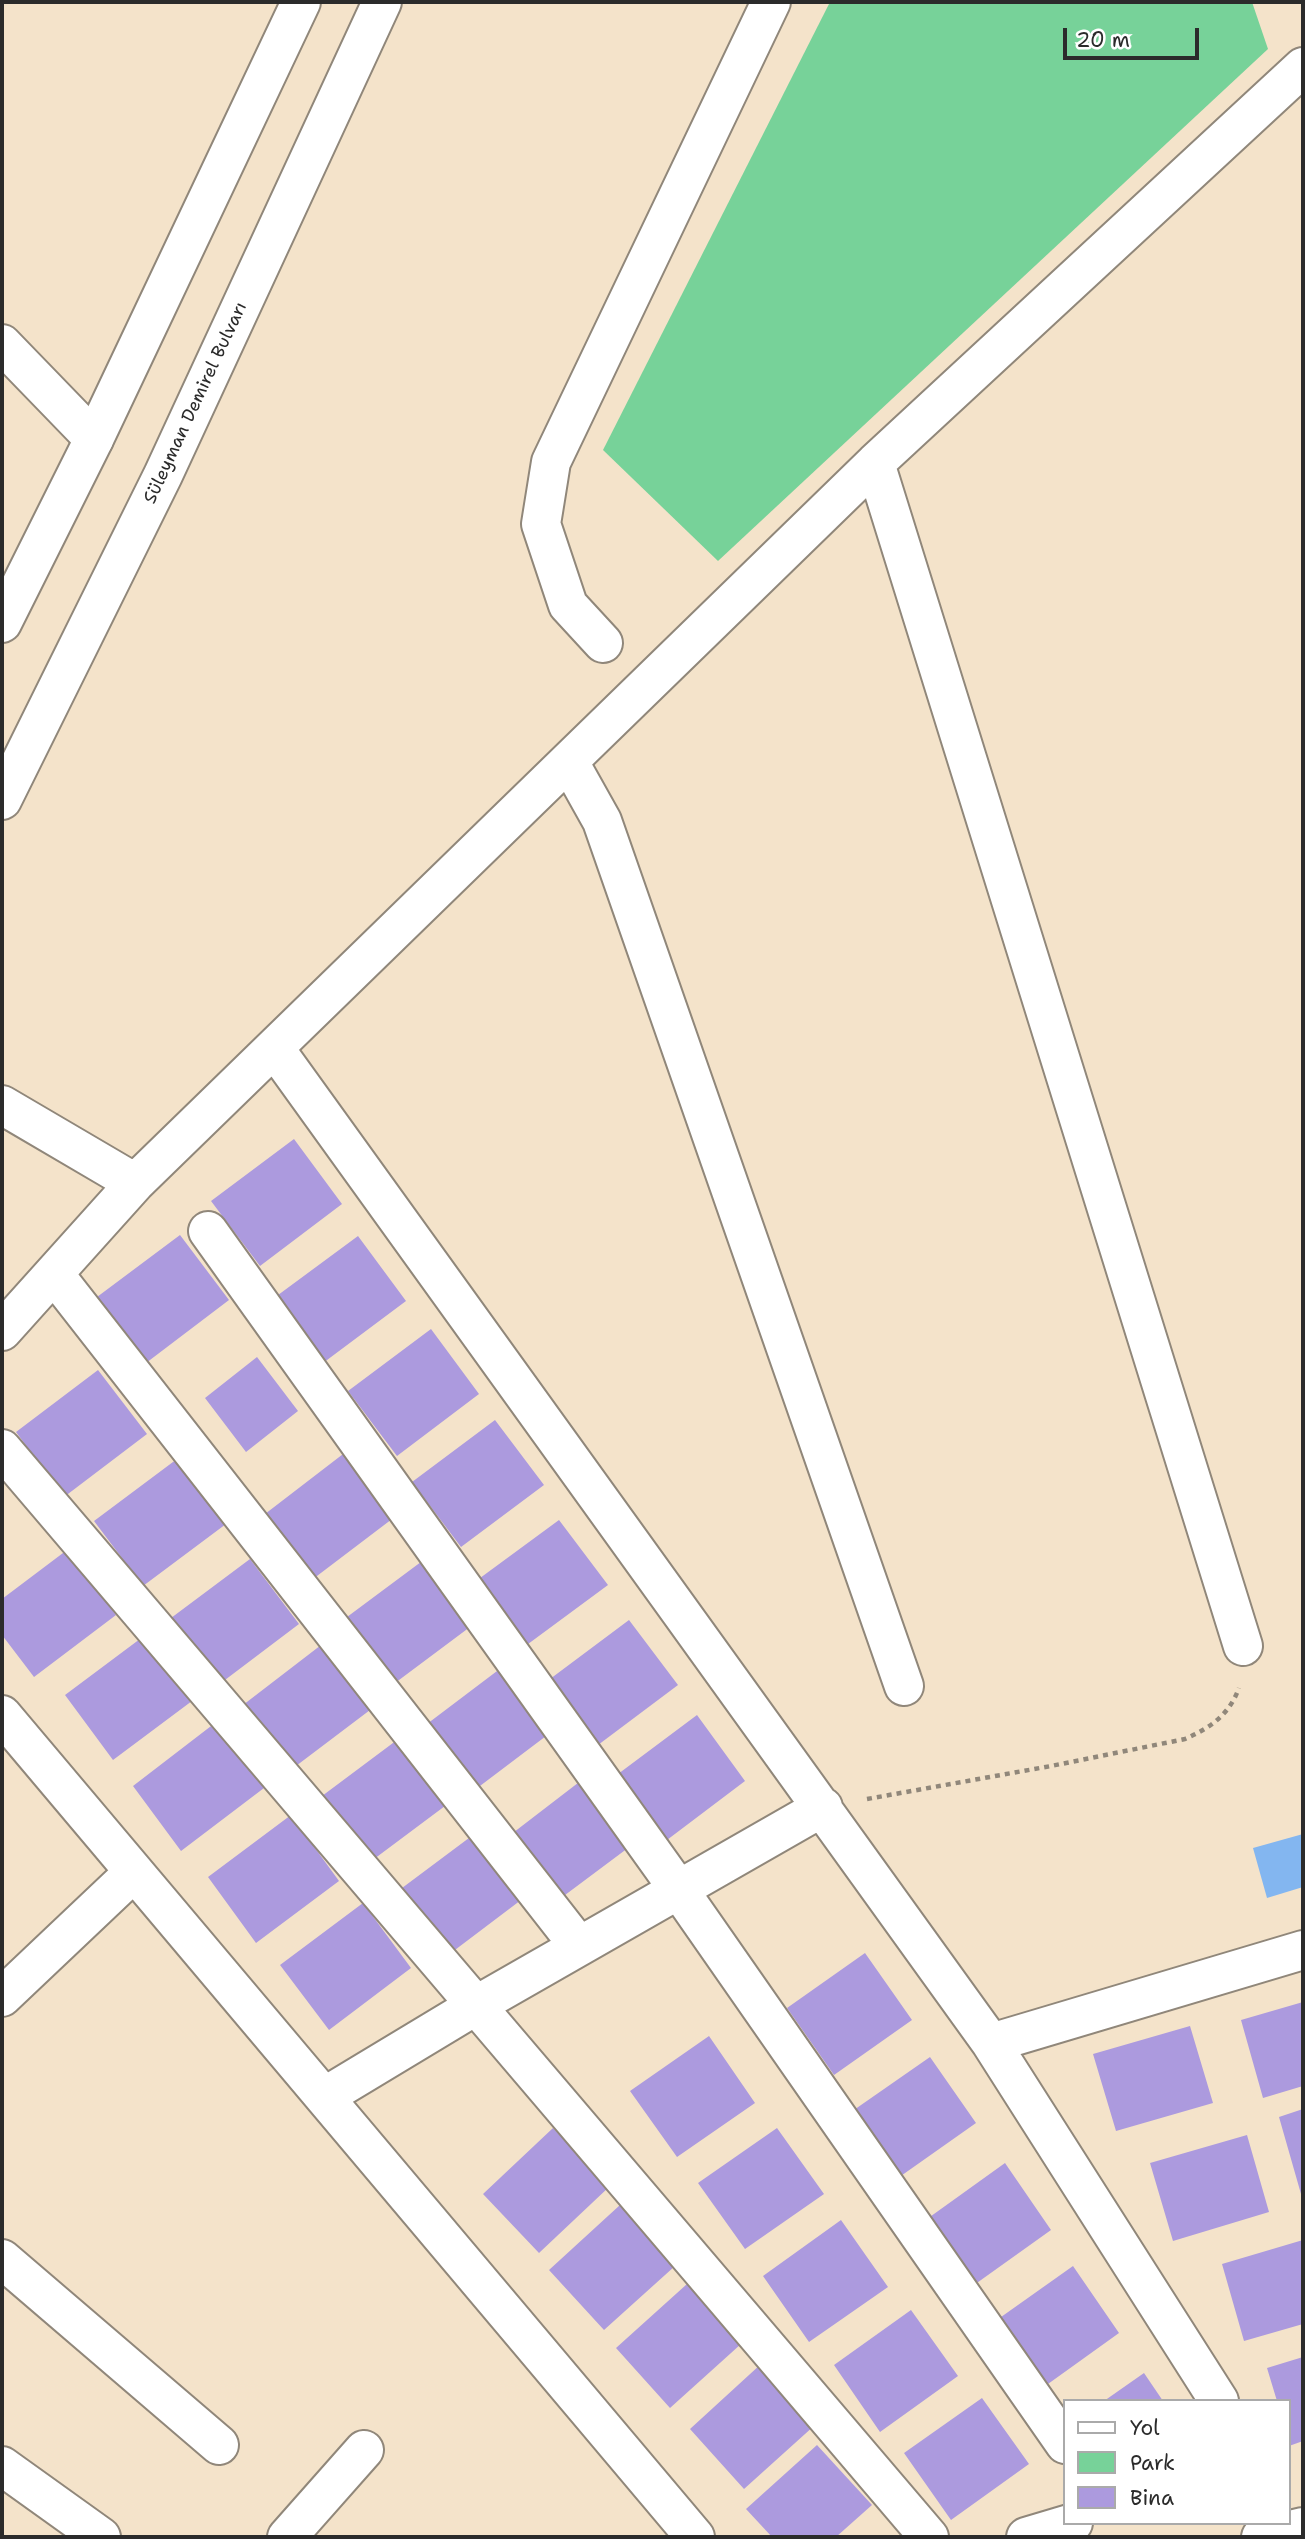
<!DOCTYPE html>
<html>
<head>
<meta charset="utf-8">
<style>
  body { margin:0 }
  #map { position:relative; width:1305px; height:2539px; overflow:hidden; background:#f4e3ca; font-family:"Shantell Sans",sans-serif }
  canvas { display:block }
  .frame { position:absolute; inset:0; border:4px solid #2b2b2b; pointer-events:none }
  .legend { position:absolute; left:1063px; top:2399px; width:228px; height:126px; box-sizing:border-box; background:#fff; border:2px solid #aaa; margin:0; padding:9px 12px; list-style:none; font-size:21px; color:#2b2b2b }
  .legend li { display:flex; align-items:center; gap:14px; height:35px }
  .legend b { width:35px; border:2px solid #aaa }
  .scale { position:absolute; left:1063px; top:28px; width:136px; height:32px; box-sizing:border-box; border:4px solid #2b2b2b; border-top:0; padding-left:9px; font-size:21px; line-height:24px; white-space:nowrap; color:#2b2b2b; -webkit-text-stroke:5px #fff; paint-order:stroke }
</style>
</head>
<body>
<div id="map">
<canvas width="1305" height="2539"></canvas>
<div class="frame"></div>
<ul class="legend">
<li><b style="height:9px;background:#fff"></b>Yol</li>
<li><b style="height:19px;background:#77d299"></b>Park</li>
<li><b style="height:19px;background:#ac9ade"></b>Bina</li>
</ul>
<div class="scale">20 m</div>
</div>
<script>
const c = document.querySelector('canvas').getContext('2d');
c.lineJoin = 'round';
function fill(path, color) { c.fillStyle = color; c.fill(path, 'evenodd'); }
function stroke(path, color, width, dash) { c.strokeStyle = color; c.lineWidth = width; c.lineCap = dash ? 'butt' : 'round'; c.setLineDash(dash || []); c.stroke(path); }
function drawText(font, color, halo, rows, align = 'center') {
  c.font = font + ' "Shantell Sans",sans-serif'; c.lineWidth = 5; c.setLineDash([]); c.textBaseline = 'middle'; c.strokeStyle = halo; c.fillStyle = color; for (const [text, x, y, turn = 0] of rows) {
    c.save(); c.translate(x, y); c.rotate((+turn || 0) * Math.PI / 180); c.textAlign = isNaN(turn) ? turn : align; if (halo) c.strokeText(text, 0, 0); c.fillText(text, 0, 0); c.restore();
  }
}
fill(new Path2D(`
  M830 2H1252L1268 49 718 561 603 450Z`), '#77d299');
fill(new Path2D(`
  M1303 1834V1887L1267 1898 1253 1848Z`), '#83b6f0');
fill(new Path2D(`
  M294 1139 342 1204 260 1266 211 1201Z
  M180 1235 229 1300 146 1363 97 1297Z
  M358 1236 406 1301 323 1363 274 1298Z
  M431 1329 479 1394 397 1456 348 1391Z
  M257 1357 298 1411 246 1452 205 1398Z
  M98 1370 147 1434 64 1497 16 1432Z
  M495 1420 544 1485 461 1547 412 1482Z
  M347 1451 396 1516 313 1579 265 1514Z
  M177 1459 226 1524 143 1586 94 1521Z
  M559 1520 608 1585 524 1647 476 1581Z
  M67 1550 116 1615 34 1677 2 1635V1599Z
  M429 1556 478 1621 395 1683 347 1617Z
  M250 1559 299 1624 217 1686 167 1621Z
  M629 1620 678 1685 594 1748 546 1682Z
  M148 1633 196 1698 113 1760 65 1695Z
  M325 1642 374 1707 292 1769 243 1705Z
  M505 1665 554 1730 472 1792 423 1727Z
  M697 1715 745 1781 663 1843 614 1777Z
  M215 1723 264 1788 181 1851 133 1786Z
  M401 1737 449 1803 366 1865 318 1799Z
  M587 1776 636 1842 553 1904 505 1839Z
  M291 1815 339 1881 256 1943 208 1877Z
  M477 1832 525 1897 443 1959 394 1894Z
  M363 1903 411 1968 329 2030 280 1965Z
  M865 1953 912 2020 834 2075 787 2008Z
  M1303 2002V2086L1263 2098 1241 2020Z
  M1190 2026 1213 2103 1116 2131 1093 2054Z
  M709 2036 755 2103 677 2157 630 2091Z
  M930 2057 976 2123 898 2178 851 2112Z
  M1303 2109V2193L1301 2194 1279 2117Z
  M553 2128 609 2187 539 2253 483 2194Z
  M777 2128 824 2194 745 2249 698 2183Z
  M1247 2135 1269 2212 1173 2241 1150 2163Z
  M1005 2163 1051 2230 974 2285 927 2219Z
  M620 2205 675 2266 604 2330 549 2270Z
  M841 2220 888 2287 809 2342 763 2276Z
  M1303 2240V2324L1244 2341 1222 2264Z
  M1073 2266 1119 2333 1041 2389 994 2322Z
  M687 2284 741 2344 670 2408 616 2348Z
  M911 2310 958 2376 880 2432 834 2365Z
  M1303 2357V2441L1289 2446V2401H1277L1267 2368Z
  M761 2364 815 2425 744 2489 690 2429Z
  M1144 2373 1163 2401H1104Z
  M982 2398 1029 2464 951 2520 904 2453Z
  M817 2445 872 2505 836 2537H772L746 2509Z`), '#ac9ade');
const minor = new Path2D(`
  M2 344 94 439
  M875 463 1243 1646
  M603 643 568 605 541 524 551 462 771 2
  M569 762 602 821 904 1686
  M275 1049 991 2043 1219 2401
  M2 1105 135 1183
  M208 1231 679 1890 1065 2444
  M54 1274 579 1946
  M2 1331 135 1183 875 463 1303 67
  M2 1449 929 2537
  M2 1715 695 2537
  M2 1997 134 1872
  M991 2043 1303 1950
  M324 2097 475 2006 823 1807
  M2 2259 219 2445
  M2 2466 101 2537
  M287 2537 364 2450
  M1026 2537 1073 2523
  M1261 2537 1303 2527`);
const highway = new Path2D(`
  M2 623 94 439 301 2
  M2 800 163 475 382 2`);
stroke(minor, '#90877a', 42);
stroke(highway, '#90877a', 42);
stroke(new Path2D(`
  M867 1799 1051 1766 1185 1739C1210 1728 1229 1715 1239 1688`), '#90877a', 4.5, [5, 5]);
stroke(minor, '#fff', 38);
stroke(highway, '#fff', 38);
drawText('18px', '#2b2b2b', '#fff', [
  ["Süleyman Demirel Bulvarı",196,403,-65]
]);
</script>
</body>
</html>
